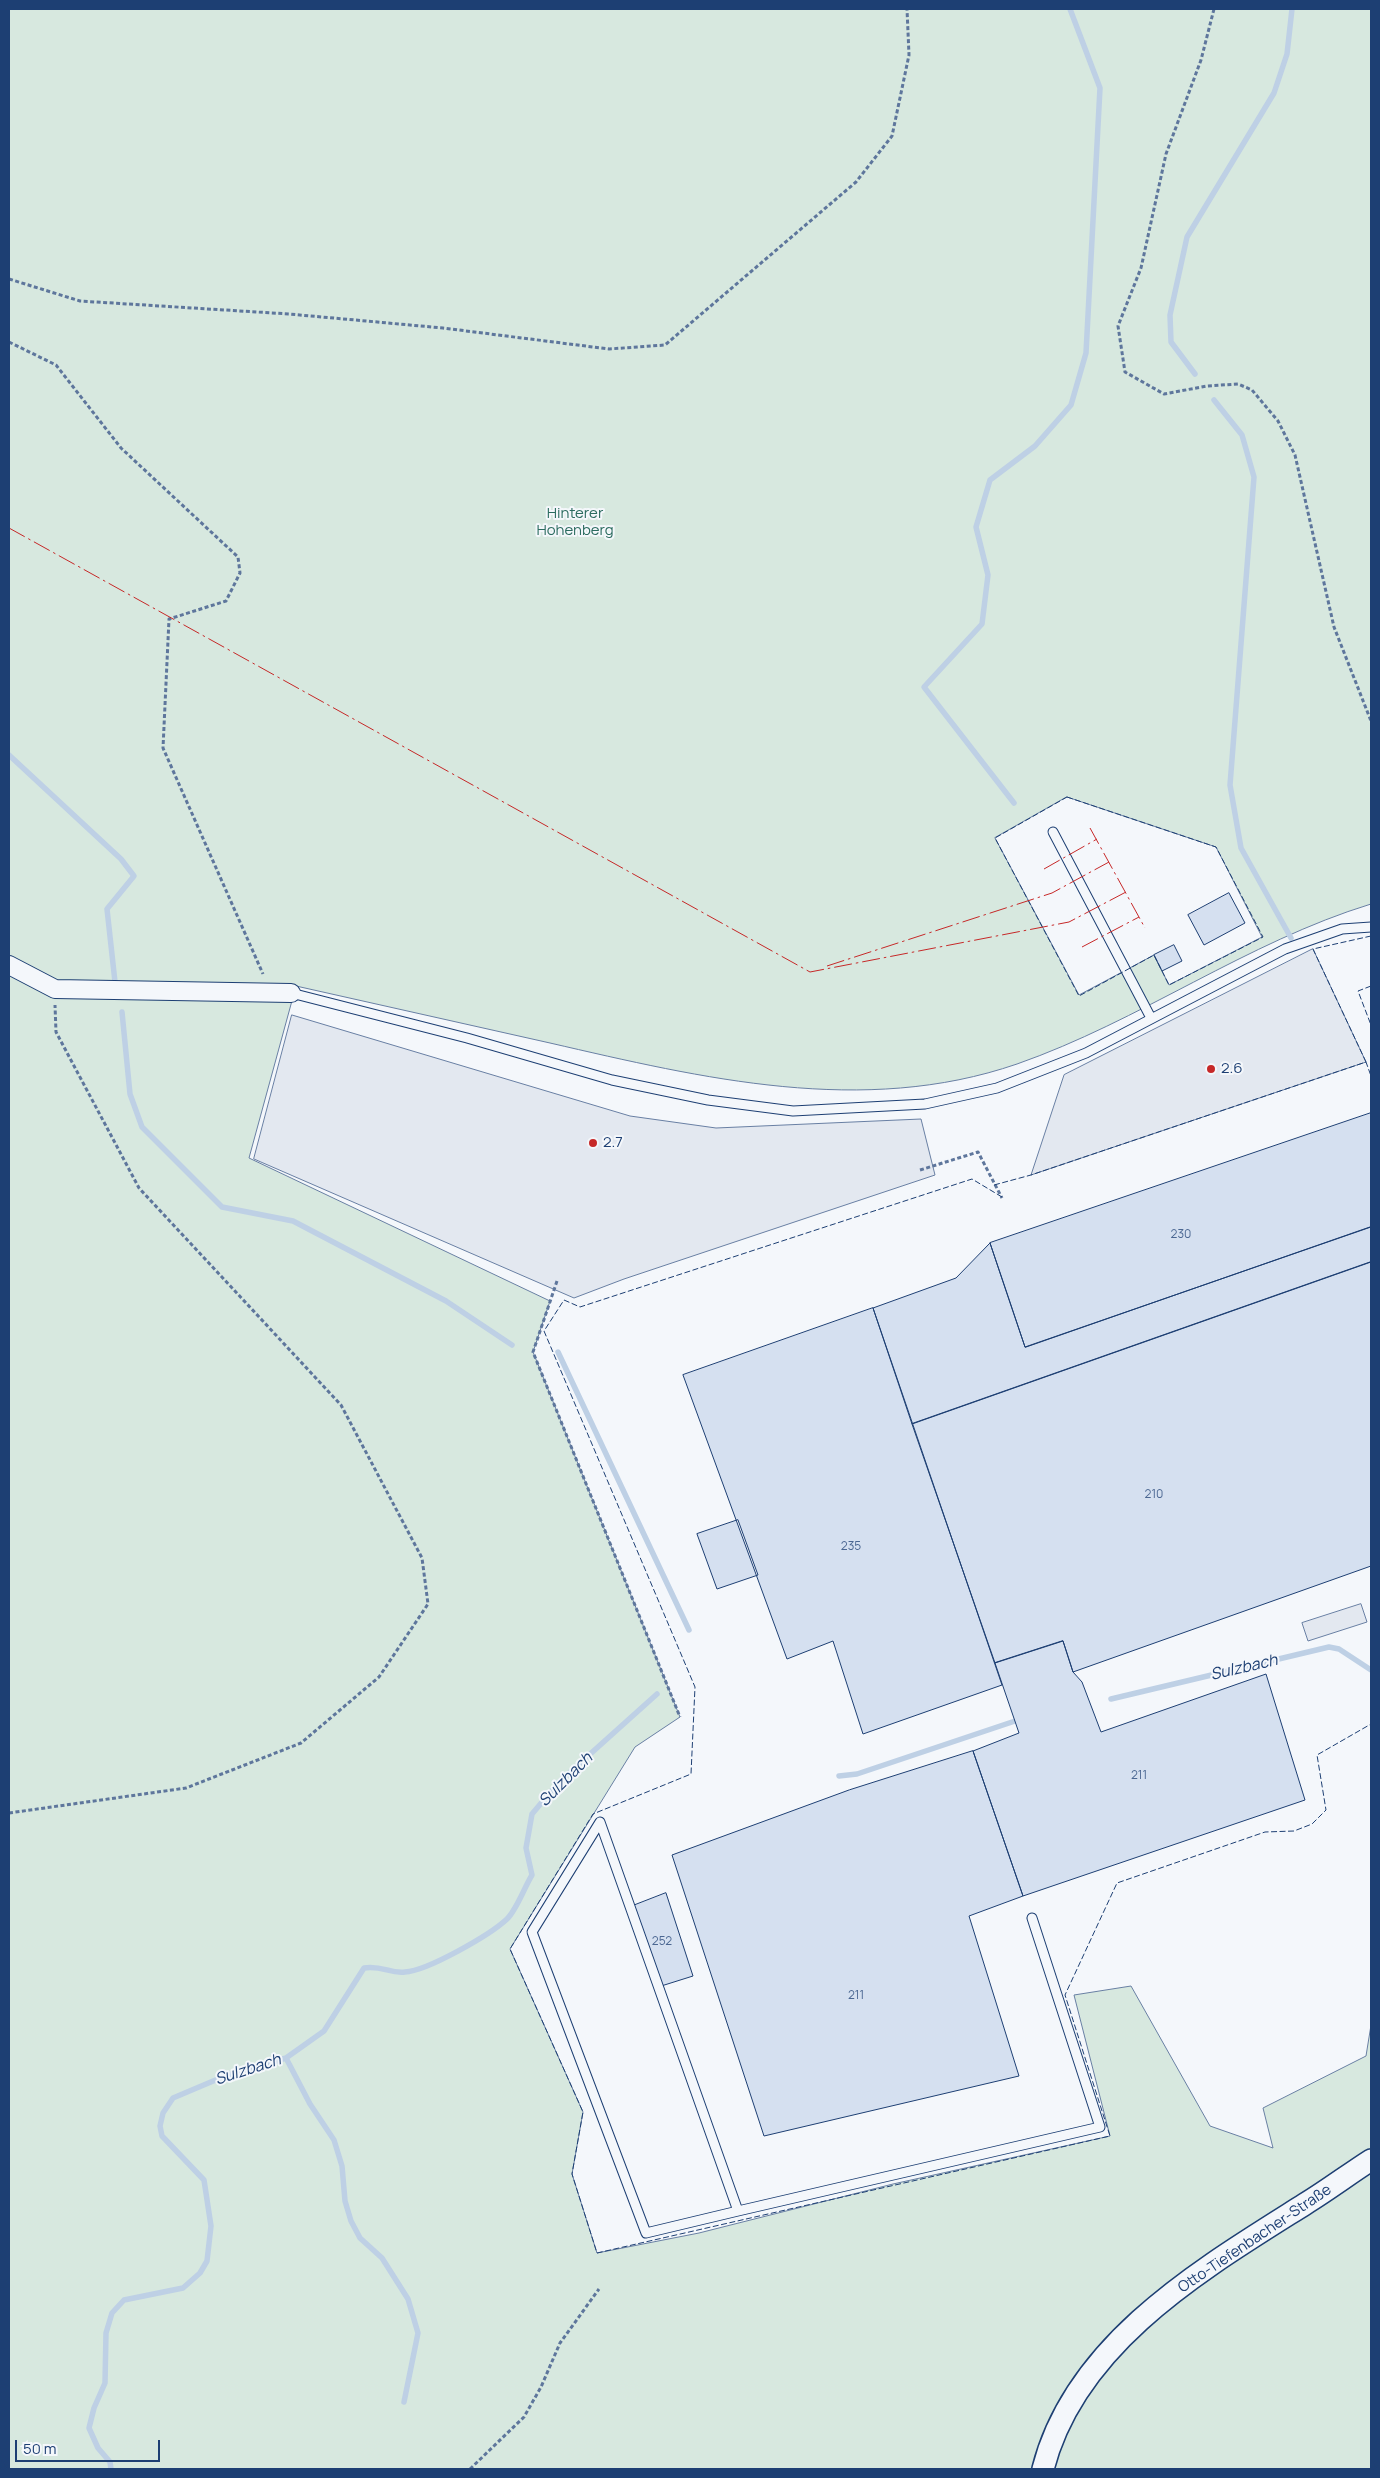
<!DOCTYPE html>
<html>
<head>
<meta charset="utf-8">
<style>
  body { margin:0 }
  #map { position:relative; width:1380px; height:2478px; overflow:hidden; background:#f4f7fb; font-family:Manrope,sans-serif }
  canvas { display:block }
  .frame { position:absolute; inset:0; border:10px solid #1d3f73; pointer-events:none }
  .scale { position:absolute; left:15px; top:2440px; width:145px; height:22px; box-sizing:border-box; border:2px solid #1d3f73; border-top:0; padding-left:6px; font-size:15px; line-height:18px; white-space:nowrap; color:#1d3f73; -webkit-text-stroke:4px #f4f7fb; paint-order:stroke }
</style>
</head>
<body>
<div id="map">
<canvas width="1380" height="2478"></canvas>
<div class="frame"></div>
<div class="scale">50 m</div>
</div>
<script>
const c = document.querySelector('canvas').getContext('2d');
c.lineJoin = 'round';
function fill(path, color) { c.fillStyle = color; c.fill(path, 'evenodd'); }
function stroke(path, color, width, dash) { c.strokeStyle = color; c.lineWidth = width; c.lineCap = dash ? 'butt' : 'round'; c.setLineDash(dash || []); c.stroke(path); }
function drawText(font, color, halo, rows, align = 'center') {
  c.font = font + ' Manrope,sans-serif'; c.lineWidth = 4; c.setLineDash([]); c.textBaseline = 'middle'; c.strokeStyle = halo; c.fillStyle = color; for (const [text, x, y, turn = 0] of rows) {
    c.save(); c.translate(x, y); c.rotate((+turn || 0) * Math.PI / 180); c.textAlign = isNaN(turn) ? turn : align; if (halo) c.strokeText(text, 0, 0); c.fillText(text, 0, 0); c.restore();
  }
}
const green = new Path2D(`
  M9 9H1371V904C1247 942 1140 1021 1017 1064 863 1117 702 1078 550 1043 465 1024 381 1005 296 986L249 1158 550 1301 533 1352 680 1717 635 1747 510 1949 583 2112 572 2174 597 2253 699 2233 893 2184 1110 2136 1074 1995 1131 1986 1210 2126 1273 2148 1263 2108 1366 2056 1371 2025V2469H9ZM1067 797 1216 847 1262 937 1169 985 1154 955 1079 995 995 838Z`);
fill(green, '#d7e8df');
stroke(green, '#687fa3', 1);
const parking = new Path2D(`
  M1313 949 1366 1062 1031 1175 1064 1075Z
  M292 1015 630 1116 716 1128 921 1119 935 1175 624 1279 574 1298 254 1159Z
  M1361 1604 1367 1622 1308 1641 1302 1623Z`);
fill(parking, '#e3e8f0');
stroke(parking, '#687fa3', 1);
stroke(new Path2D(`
  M1195 374 1171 342 1170 315 1187 237 1274 93 1287 54 1292 9
  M1214 400 1242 435 1254 477 1230 785 1241 848 1291 938
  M9 755 121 859 134 876 107 909 115 982
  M1014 803 924 687 982 624 988 575 976 527 990 480 1035 446 1071 405 1086 353 1100 88 1070 9
  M122 1012 130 1094 142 1127 222 1207 293 1221 446 1301 512 1345
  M558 1352 689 1630
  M1111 1699 1329 1647 1339 1649 1371 1670
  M839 1776 857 1774 1021 1719
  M286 2058 310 2104 334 2140 342 2166 345 2201 351 2221 360 2238 382 2258 408 2299 418 2333 404 2402
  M111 2469 110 2462 98 2448 89 2428 94 2408 105 2383 106 2333 112 2313 124 2300 183 2288 200 2273 207 2261 211 2226 204 2180 162 2136 160 2126 163 2113 173 2098 225 2076 286 2058 324 2031 364 1968C382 1965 390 1974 405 1972 427 1971 490 1935 507 1919 517 1909 524 1888 532 1875L526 1848 532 1814 559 1782 657 1694`), '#bed0e5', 5.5);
const building = new Path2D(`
  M1229 893 1245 923 1204 945 1188 915Z
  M1174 945 1182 961 1162 971 1154 955Z
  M1371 1113V1227L1025 1347 990 1243Z
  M1371 1227V1262L912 1424 873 1308 956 1278 990 1243 1025 1347Z
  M1371 1262V1566L1073 1672 1063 1641 995 1663 912 1424Z
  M873 1308 1002 1685 863 1734 833 1641 787 1659 683 1375Z
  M738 1520 758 1575 717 1589 697 1534Z
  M1063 1641 1073 1672 1082 1682 1101 1732 1266 1674 1305 1800 1023 1896 973 1751 1019 1733 995 1663Z
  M973 1751 1023 1896 969 1916 1019 2076 764 2136 672 1855 849 1790Z
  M666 1893 693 1976 658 1987 630 1907Z`);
fill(building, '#d5e0f0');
stroke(building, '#1d3f73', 1);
const service = new Path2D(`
  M1053 832 1151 1018
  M291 993 467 1038 612 1080 708 1100 793 1111 925 1104 997 1088 1086 1053 1285 949 1342 929 1371 927
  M600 1822 738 2211 646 2233 532 1932Z
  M738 2211 1100 2127 1032 1918`);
const minor = new Path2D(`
  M9 965 55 989 291 993`);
const tertiary = new Path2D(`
  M1043 2469C1075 2343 1202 2269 1305 2204 1328 2190 1349 2174 1371 2160`);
stroke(service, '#1d3f73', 11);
stroke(minor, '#1d3f73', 20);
stroke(tertiary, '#1d3f73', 24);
stroke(new Path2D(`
  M1214 9 1201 60 1166 154 1141 268 1118 326 1125 372 1164 394 1207 386 1238 384 1252 390 1278 421 1295 455 1334 627 1371 721
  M9 279 80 301 289 314 443 328 609 349 665 345 856 182 892 136 909 55 907 9
  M9 342 56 365 121 448 238 557 240 573 226 601 169 619 163 748 263 974
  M920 1170 978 1152 1002 1198
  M557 1281 533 1352 680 1717
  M9 1813 186 1788 301 1743 379 1677 428 1604 422 1558 341 1405 139 1188 56 1032 55 1005
  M470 2469 524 2417 541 2387 560 2343 599 2289`), '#5e769c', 3, [4, 2.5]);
stroke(service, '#f4f7fb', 9);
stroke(minor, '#f4f7fb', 18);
stroke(tertiary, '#f4f7fb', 21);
stroke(new Path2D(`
  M1067 797 1216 847 1263 937 1169 985 1154 955 1079 996 995 838Z
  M1371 986 1358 991 1371 1025
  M1366 1062 1313 949 1371 936
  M994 1185 1031 1175 1366 1062 1371 1076
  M1002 1197 972 1179 580 1307 564 1300 544 1331 695 1687 691 1774 593 1814 510 1949 583 2112 572 2174 597 2253 1110 2136 1065 1995 1117 1883 1265 1832 1294 1831 1312 1824 1326 1810 1317 1755 1371 1724`), '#1d3f73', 1, [6, 2.5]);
stroke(new Path2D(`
  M9 528 810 972 1069 922 1126 892
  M1090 828 1145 928
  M1044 869 1097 839
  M1082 947 1139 917
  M827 966 1052 893 1109 862`), '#c62828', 1, [18, 4, 2.5, 4]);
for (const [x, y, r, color] of [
  [1211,1069,5,"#c62828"],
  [593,1143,5,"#c62828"]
]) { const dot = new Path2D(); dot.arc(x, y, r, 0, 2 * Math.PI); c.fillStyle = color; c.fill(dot); stroke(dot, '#f4f7fb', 2); }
drawText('12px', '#4b6792', null, [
  ["230",1181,1235],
  ["210",1154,1495],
  ["235",851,1547],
  ["211",1139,1776],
  ["252",662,1942],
  ["211",856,1996]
]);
drawText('15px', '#2c6c60', '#f4f7fb', [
  ["Hinterer",575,514],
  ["Hohenberg",575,531]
]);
drawText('15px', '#1d3f73', '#f4f7fb', [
  ["2.6",1221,1069],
  ["2.7",603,1143]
], 'left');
drawText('15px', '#1d3f73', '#f4f7fb', [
  ["Otto-Tiefenbacher-Straße",1255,2239,-34]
]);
drawText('italic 16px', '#1d3f73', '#f4f7fb', [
  ["Sulzbach",1244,1668,-13],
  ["Sulzbach",566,1780,-45],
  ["Sulzbach",248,2070,-18]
]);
</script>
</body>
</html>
